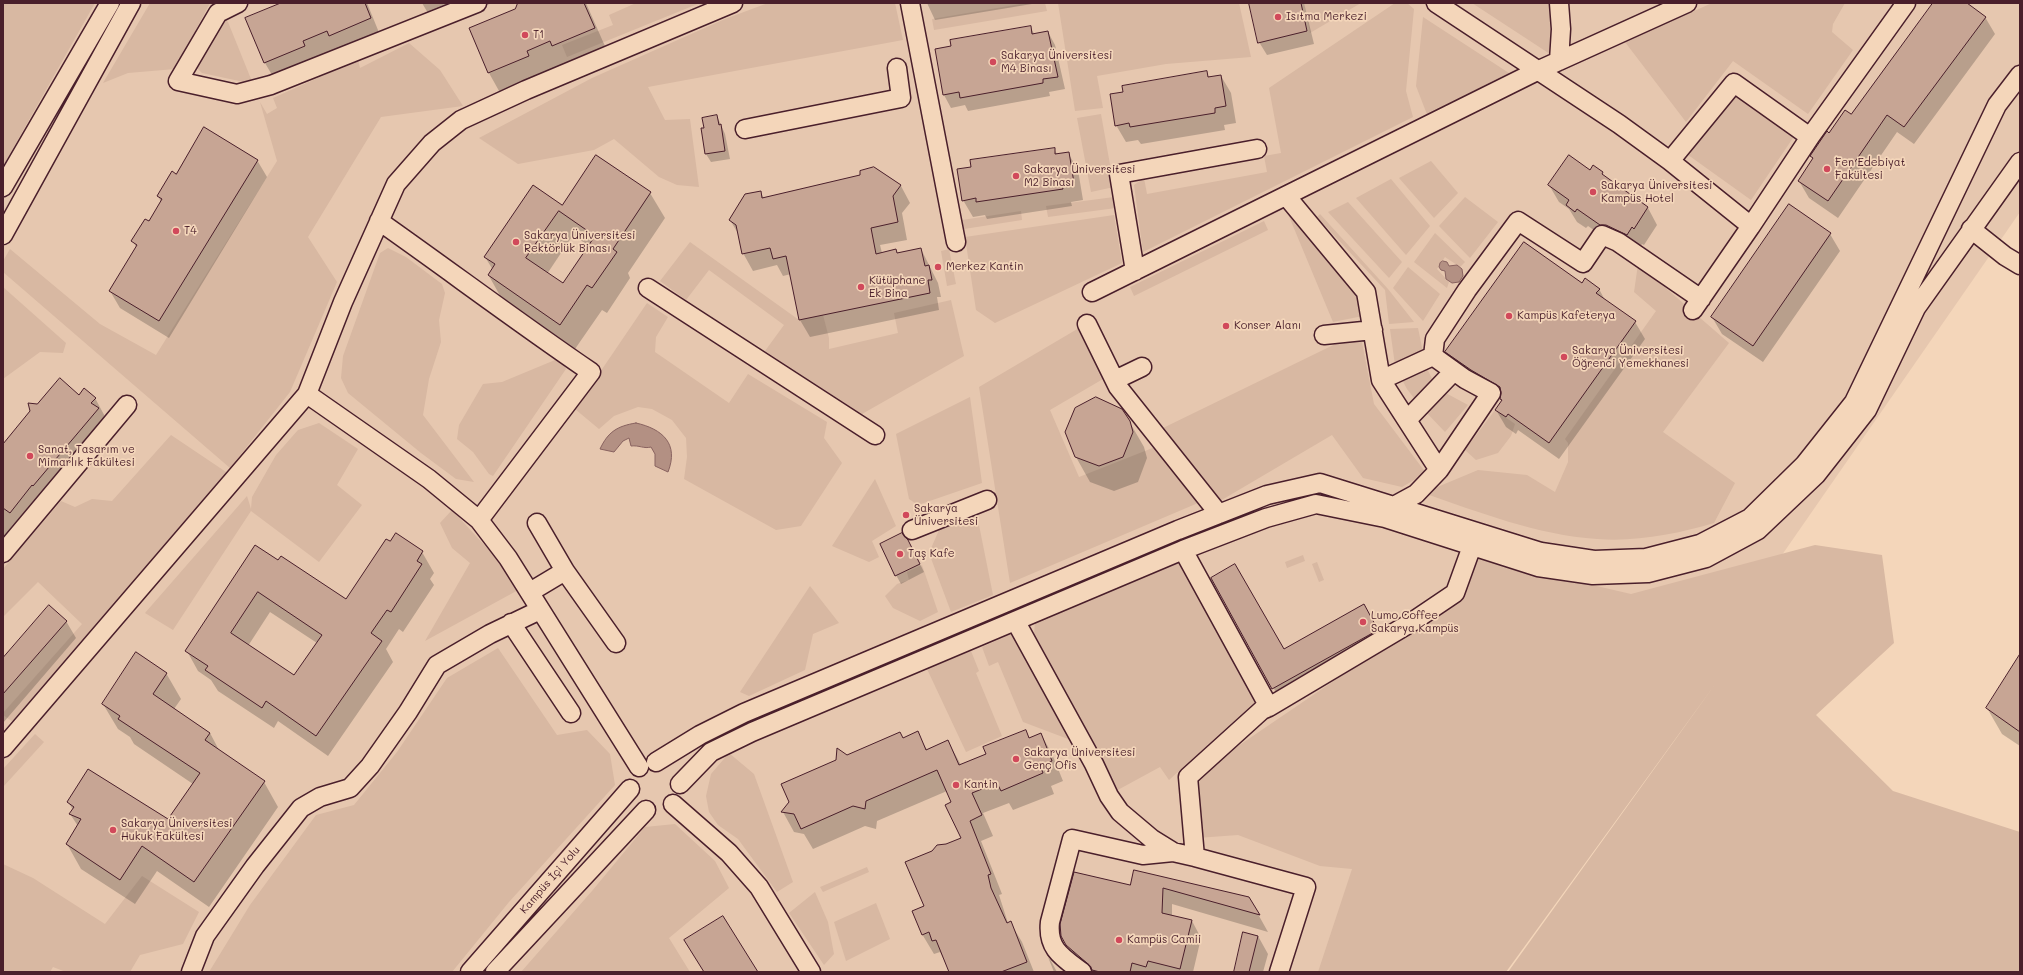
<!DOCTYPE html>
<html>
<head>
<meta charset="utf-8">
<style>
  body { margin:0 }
  #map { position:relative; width:2023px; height:975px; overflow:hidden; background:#f4d6ba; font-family:Mali,sans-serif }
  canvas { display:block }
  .frame { position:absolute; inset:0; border:4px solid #4a1f2b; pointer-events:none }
</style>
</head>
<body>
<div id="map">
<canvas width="2023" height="975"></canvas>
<div class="frame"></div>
</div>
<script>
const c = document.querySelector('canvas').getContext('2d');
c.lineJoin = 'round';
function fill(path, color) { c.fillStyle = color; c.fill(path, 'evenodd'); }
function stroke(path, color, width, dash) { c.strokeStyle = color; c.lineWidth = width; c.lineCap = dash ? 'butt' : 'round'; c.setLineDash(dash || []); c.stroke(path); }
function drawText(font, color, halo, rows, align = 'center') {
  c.font = font + ' Mali,sans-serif'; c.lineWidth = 3.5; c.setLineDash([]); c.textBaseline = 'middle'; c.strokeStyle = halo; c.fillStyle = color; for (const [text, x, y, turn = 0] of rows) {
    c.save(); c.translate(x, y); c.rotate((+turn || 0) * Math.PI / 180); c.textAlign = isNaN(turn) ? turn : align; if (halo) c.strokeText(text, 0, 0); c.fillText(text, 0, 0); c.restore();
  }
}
fill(new Path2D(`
  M3 3H2020V212L1716 650 1402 972H3Z`), '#e6c7af');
fill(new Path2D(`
  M3 3H95L3 166Z
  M150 3H210L175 69 128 73 103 83Z
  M636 3H700L567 57 562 45 613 25 609 15Z
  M768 3H895L903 40 648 87 665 120 690 119 699 187 677 185 659 177 614 139 594 150 518 164 479 138 592 78 725 19Z
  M1027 3H1045L1047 11 934 30 932 19Z
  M1058 3H1239L1251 57 1166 64 1097 76 1103 108 1075 111Z
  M1304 3H1361L1310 33Z
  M1395 3H1407L1414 9 1406 91 1413 117 1143 252 1134 185 1144 178 1147 194 1267 172 1264 156 1281 153 1269 88Z
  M1472 3H1552L1553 56Z
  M1712 3H1845L1833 24 1832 32 1853 50 1808 114 1733 61 1686 122 1625 42Z
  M1423 17 1512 75 1428 117 1416 86Z
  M224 18 228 22 253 84 202 73 197 68 206 47Z
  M409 43 440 70 463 106 381 117 308 237 337 282 290 392 230 468 3 272V261L10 249 100 324 156 355 277 161 260 102 267 114 277 108 273 98 358 60 360 68Z
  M1731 82 1797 132 1751 200 1684 152Z
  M1101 114 1114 187 1091 192 1077 118Z
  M1431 161 1458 193 1434 218 1399 178Z
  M1391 179 1430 226 1406 255 1356 198Z
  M1114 197 1116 208 1048 217 1046 206Z
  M1465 197 1498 222 1470 258 1439 226Z
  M1348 202 1402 262 1389 278 1328 212Z
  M1021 211 1022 220 964 229 962 220Z
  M1288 214 1353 285 1363 316 1333 322Z
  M1320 214 1388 289 1414 322 1389 324 1385 290 1317 217Z
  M1114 215 1122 263 995 323 976 310 965 237Z
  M1264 221 1268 230 1134 296 1130 287Z
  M1435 233 1465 262 1460 267 1445 257 1437 269 1449 282 1447 288 1414 262Z
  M690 242 799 320 823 315 829 338V349L898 333 894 313 951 300 964 356 862 414 765 351 784 325 709 270 686 300 660 281Z
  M388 248 406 257 442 284 445 293 439 320 441 342 429 379 423 415 474 482 456 479 421 453 348 393 341 378 343 356 380 253Z
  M949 249 956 284 947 286 941 251Z
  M1638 264 1729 343 1663 432 1735 483 1714 523C1677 534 1636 542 1597 539 1537 535 1479 512 1423 493L1478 470 1527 475 1555 492 1568 462V443L1565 439 1656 311 1634 292Z
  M1408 267 1440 294 1423 321 1393 288Z
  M3 287 66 343 63 353 40 352 3 379Z
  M647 303 668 317 656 337 655 352 729 403 748 374 827 422 824 438 842 463 801 526 776 530 684 479 687 457 686 438 672 420 652 409 638 407 614 416 599 429 575 409Z
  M1079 328 1103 379 1050 410 1079 477 1155 447 1161 450 1198 503 1010 583 979 387Z
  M1418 328 1424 357 1395 365 1390 329Z
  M1360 332 1374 404 1426 473 1402 487 1363 478 1332 435 1220 501 1163 428Z
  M555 360 561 361 566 369 493 476 489 474 473 452 457 439 459 425 483 384 502 382Z
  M1425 365 1436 386 1417 402 1407 389 1399 374Z
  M1442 391 1468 405 1445 432 1425 411Z
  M970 397 982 483 918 505 909 499 896 434Z
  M1495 410 1515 424 1511 436 1498 453 1476 460 1465 450Z
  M319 423 358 449 337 485 362 505 319 562 251 511 173 630 145 613 247 496 251 509 252 497 276 455 298 430Z
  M171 435 229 474 16 724 3 715V713L82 624 38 582 3 617V569L61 501 75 507 92 499 112 501Z
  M875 479 896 526 872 541 879 557 869 562 832 546Z
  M452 510 511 574 520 589 425 641 470 563 452 548 440 523Z
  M977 515 993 595 951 612 929 553 939 530Z
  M1815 545 1882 555 1894 643 1816 715 1893 791 2020 832V972H1508L1716 683 1506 972H1318L1352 869 1320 866 1238 835 1197 838 1194 776 1450 602 1472 557 1631 594Z
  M1303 555 1305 561 1287 568 1285 562Z
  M1181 561 1258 699 1169 780 1160 767 1114 792 1034 635 1035 620Z
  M1317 562 1324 580 1319 582 1312 564Z
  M922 565 938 612 920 621 893 608 885 596 897 584 909 580 907 572Z
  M810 586 839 623 813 634 805 670 749 696 740 692Z
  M1018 631 1076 742 1023 722 998 662 989 666 982 647Z
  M498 648 557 735 587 730 610 754 615 785 509 902 452 972H209L250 905 316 815 354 805 397 752 447 678Z
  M971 651 979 671 976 673 1002 736 966 752 927 669Z
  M35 734 44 742 3 787V769Z
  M729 753 754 774 793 882 777 892 738 839 718 825 709 812 706 796 711 774Z
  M675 824 715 861 729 888 669 938 690 972H521L592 891 645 827Z
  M3 864 33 878 105 924 142 876 199 912 183 944 140 955 130 972H66L53 967 50 972H3Z
  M867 867 869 872 823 892 820 887Z
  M815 892 828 922 834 954 824 965 789 913Z
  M876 903 890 939 846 961 834 922Z`), '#d8b8a2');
const water = new Path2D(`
  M1443 261 1447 262 1449 266 1457 265 1462 269 1463 276 1459 282 1452 283 1446 279 1445 271 1441 270 1439 267 1440 263Z
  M636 423C663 429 679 444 668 472L655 466V454L651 447C644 449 639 445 631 446L629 438 623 441 614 452 600 449C608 432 617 426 636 423Z`);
fill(water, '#b39083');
stroke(water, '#896360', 1);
fill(new Path2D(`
  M284 3H367L380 35 340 52 337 48 312 59 314 63 275 80 265 63 247 19Z
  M422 3H492L455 18 437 28Z
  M519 3H586L608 53 503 98 489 73 470 29 516 9Z
  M927 3H1038L935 20Z
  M1250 3H1304L1314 44 1267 55 1259 42Z
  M1934 3H1965L1985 17 1995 34 1914 144 1897 132 1838 218 1809 198 1799 181 1813 159 1811 156 1830 135 1851 116Z
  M1030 27 1035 35 1048 32 1055 45 1065 89 1049 92 1050 96 968 111 965 105 951 108 944 95Z
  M1206 72 1209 78 1221 76 1231 93 1236 123 1224 125 1225 130 1141 144 1138 140 1126 142 1116 125 1124 92Z
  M717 116 725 134 730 159 711 162 706 154 702 129 705 128Z
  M1054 149 1057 154 1068 153 1078 170 1083 200 1071 202 1072 206 987 219 985 215 973 217 963 200 972 167Z
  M257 160 267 177 169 338 120 308 110 291 136 247 133 241 149 222 161 202 158 196 177 175Z
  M874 168 901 186 910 203 902 213 907 240 880 245 882 253 896 251 897 253 921 249 938 283 941 297H937L939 310 810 337 800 320 791 274 783 276 777 265 753 271 743 253 739 235 730 220 760 192 764 198 861 176Z
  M1590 171 1602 173 1606 179 1648 208 1657 225 1644 245 1642 244 1637 252 1611 242 1588 226 1586 228 1577 222 1569 209 1559 202 1549 185Z
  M650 193 665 218 628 273 630 278 607 313 602 310 575 349 503 301 489 276 493 270 485 257 562 207ZM573 235 589 246 563 285 547 274Z
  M1830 234 1840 251 1763 362 1722 334 1712 317Z
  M1599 289 1606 302 1635 322 1645 339 1559 459 1518 430 1516 434 1506 427 1496 410 1502 401 1500 398 1456 369 1447 352Z
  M80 396 95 398 109 424 30 531 3 562V445L38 405Z
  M1129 421 1144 447 1147 458 1138 482 1114 491 1090 482 1076 457Z
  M908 540 924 572 901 584 896 575Z
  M391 543 422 552 434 573 430 579 434 585 403 632 399 629 386 649 393 662 328 756 278 721 274 728 218 691 211 680 198 671 187 651 279 561 347 601ZM270 612 317 643 295 676 248 646Z
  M1212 579 1284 650 1372 620 1385 645 1282 703Z
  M66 621 76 638 3 723V660Z
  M2020 655V746L2002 734 1987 708Z
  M166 673 181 699 174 709 210 733 220 752 264 782 278 807 209 907 157 871 135 904 81 869 67 844 78 826 70 814 73 810 68 802 168 820 193 784 134 744 130 737 118 729 103 704Z
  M1025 731 1029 739 1041 734 1052 754 1063 781 1051 786 1054 794 1013 810 1009 803 983 813 993 836 981 841 1002 894 999 895 1008 923 1010 922 1022 942 1034 972H950L940 952 934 954 922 934 925 907 946 845 962 839 953 802 947 791 877 821 876 829 865 826 813 849 804 834 794 832 783 812 846 756 903 739 917 733 928 751 948 741 961 765 987 754Z
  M1135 871 1249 898 1268 932 1172 904V916L1192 921 1201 938 1193 972H1089L1077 962 1066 944 1131 886Z
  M1258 936 1268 954 1263 972H1235Z
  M1048 957 1051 961 1057 972H1054Z`), '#0003');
const building = new Path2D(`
  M281 3H365L371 18 329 36 327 31 303 41 305 46 264 63 245 18Z
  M518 3H584L595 28 552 46 550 41 527 51 529 56 488 73 469 28 515 9Z
  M1249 3H1301L1307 31 1258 43Z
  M1933 3H1967L1986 17 1904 127 1887 115 1828 201 1798 181 1813 158 1810 156 1827 131 1829 133 1845 110 1851 114Z
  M1031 26 1032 34 1048 31 1058 77 1043 79V83L960 98 959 92 943 95 935 49 951 46 950 40Z
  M1207 71 1208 77 1221 75 1226 106 1215 108V113L1130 127 1129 123 1115 126 1110 94 1123 92 1122 86Z
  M717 115 719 125 721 124 725 151 705 154 701 128H704L702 118Z
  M204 127 258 160 159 321 109 291 137 245 131 241 145 219 149 221 162 199 157 196 172 171 176 174Z
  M1055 148V154L1069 152 1074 183 1062 185 1063 189 976 202V198L962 201 957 169 971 167 970 160Z
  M596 155 651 192 613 249 617 252 592 288 587 285 560 325 488 275 495 264 484 257 533 185 562 205ZM559 211 595 236 563 283 526 258Z
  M1569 155 1590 170 1593 165 1603 172 1602 174 1648 207 1634 229 1632 227 1627 235 1606 225H1600L1577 209 1575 212 1566 205 1569 200 1548 185Z
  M874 167 901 185 893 196 898 222 871 228 876 254 896 249 897 253 921 248 925 266 929 265 932 280H928L930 293 799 320 786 256 773 259 770 248 742 254 736 225 729 220 745 194 761 191 762 198 860 175V171Z
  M1789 204 1831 233 1753 346 1711 317Z
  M1524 242 1582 283 1585 278 1600 289 1596 293 1636 321 1549 443 1508 414 1506 417 1495 410 1502 400 1500 399 1501 393 1500 387 1471 370 1445 352Z
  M60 378 79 395 84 388 96 398 91 403 99 408 33 486 32 485 10 513 3 508V444L30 411 28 403 37 404Z
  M1096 397 1122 409 1130 421 1133 432 1123 457 1099 466 1075 457 1065 432 1075 408Z
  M396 533 423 551 417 561 422 564 391 612 387 610 371 633 382 641 316 736 266 701 262 708 205 670 208 666 185 651 255 545 278 560 281 556 346 599 386 539 390 541ZM258 592 322 635 294 675 231 633Z
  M902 533 908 540 920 564 895 576 880 544Z
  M1235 564 1284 649 1364 604 1378 630 1272 689 1211 578Z
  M49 605 67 621 3 694V658Z
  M136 652 167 673 153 694 210 733 205 740 265 781 194 882 142 846 120 880 66 844 81 819 69 814 74 807 67 802 88 769 168 819 200 773 118 719 120 716 102 704Z
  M2020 654V732L1986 708Z
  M1026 730 1029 738 1041 733 1052 761 1040 766 1043 773 1001 791 997 783 972 793 982 815 970 821 991 874 988 875 991 888 1007 923 1011 921 1027 962 1001 972H949L936 940 932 941 929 932 922 935 912 911 924 906 905 862 932 851 937 845 946 844 961 838 945 805 951 802 937 770 866 801 865 809 853 806 801 829 794 814 781 812 789 802 781 784 836 760 837 748 847 755 900 732 903 738 918 731 926 750 948 740 959 765 986 754 983 747Z
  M1134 870 1249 897 1260 915 1163 888 1162 913 1192 920 1180 969 1148 961 1146 967 1132 963 1130 972H1100L1092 970 1088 964 1066 945 1061 936 1060 924 1074 872 1130 885Z
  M723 916 758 972H704L684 940Z
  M1243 932 1258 936 1249 972H1234Z`);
fill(building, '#c7a594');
stroke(building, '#4a1f2b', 1);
const minor = new Path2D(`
  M238 3 218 13 178 81 237 94 271 85 477 3
  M910 3 956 242
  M1436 3 1619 124 1670 161 1751 226 1810 137 1734 83 1670 161
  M1559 3 1561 29 1559 61
  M745 129 901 98 897 68
  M1810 137 1906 3
  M3 187 110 3
  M1287 197 1366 292 1381 380 1439 470 1416 494 1394 506 1390 512
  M379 221C450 271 519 323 591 372L479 520
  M1971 229 2005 256 2020 265
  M3 235 131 3
  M1135 271 1119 174 1257 149
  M648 288 875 435
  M1092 292 1539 70 1687 3
  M1693 310 1751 226
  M1087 324 1118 387 1219 514
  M1324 335 1373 330
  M1115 380 1142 367
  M1381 380 1433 356
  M307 394 429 479 479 520 508 558 639 767
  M1407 420 1454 371
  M1439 470 1491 393 1465 379 1433 356 1435 339 1467 290 1518 221 1583 263 1602 235 1618 242 1701 299
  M537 523 565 571 616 643
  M912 530 987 500
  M3 553 127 405
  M530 592 565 571
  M1016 622 1094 764 1109 796 1120 812 1152 839 1173 852 1195 857 1188 777 1262 710 1269 707 1183 550
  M511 623 571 713
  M1269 707 1412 622 1455 593 1472 546
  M3 748 307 394 343 302 396 184 432 143 461 120 526 90 733 3
  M656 762 700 735 744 713 1178 530 1267 495 1320 483 1541 552 1594 560 1646 558 1700 544 1750 518 1804 465 1854 402 1997 105 2020 75
  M680 784 711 752 752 732 1183 550 1266 518 1316 504 1385 518 1538 567 1593 575 1648 573 1706 558 1758 530 1816 475 1867 410 1916 308 2020 162
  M673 804 729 853 759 887 811 972
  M1195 857 1306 887 1279 972
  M191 972 205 936 255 866 301 808 320 797 350 788 370 766 408 712 437 665 490 634 540 610
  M470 972 630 789
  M495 972 646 810
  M1082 972C1062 957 1047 949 1050 922L1072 839 1143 855 1173 852`);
stroke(minor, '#4a1f2b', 21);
stroke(minor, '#f4d6ba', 18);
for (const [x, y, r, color] of [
  [1278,17,4,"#d1495b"],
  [525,35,4,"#d1495b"],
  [993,62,4,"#d1495b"],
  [1827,169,4,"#d1495b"],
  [1016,176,4,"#d1495b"],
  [1593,192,4,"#d1495b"],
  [176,231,4,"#d1495b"],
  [516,242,4,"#d1495b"],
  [938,267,4,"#d1495b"],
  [861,287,4,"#d1495b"],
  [1509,316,4,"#d1495b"],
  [1226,326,4,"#d1495b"],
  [1564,357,4,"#d1495b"],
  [30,456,4,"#d1495b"],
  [906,515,4,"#d1495b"],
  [900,554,4,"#d1495b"],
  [1363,622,4,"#d1495b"],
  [1016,759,4,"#d1495b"],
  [956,785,4,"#d1495b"],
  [113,830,4,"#d1495b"],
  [1119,940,4,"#d1495b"]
]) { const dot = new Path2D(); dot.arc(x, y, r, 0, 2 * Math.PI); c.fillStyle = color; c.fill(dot); stroke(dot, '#f4d6ba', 1.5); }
drawText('11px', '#4a1f2b', '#f4d6ba', [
  ["Isıtma Merkezi",1286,17],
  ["T1",533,35],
  ["Sakarya Üniversitesi",1001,56],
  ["M4 Binası",1001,69],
  ["Fen Edebiyat",1835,163],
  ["Fakültesi",1835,176],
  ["Sakarya Üniversitesi",1024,170],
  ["M2 Binası",1024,183],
  ["Sakarya Üniversitesi",1601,186],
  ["Kampüs Hotel",1601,199],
  ["T4",184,231],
  ["Sakarya Üniversitesi",524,236],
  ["Rektörlük Binası",524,249],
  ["Merkez Kantin",946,267],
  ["Kütüphane",869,281],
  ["Ek Bina",869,294],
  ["Kampüs Kafeterya",1517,316],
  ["Konser Alanı",1234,326],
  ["Sakarya Üniversitesi",1572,351],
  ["Öğrenci Yemekhanesi",1572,364],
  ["Sanat, Tasarım ve",38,450],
  ["Mimarlık Fakültesi",38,463],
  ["Sakarya",914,509],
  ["Üniversitesi",914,522],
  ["Taş Kafe",908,554],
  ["Lumo Coffee",1371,616],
  ["Sakarya Kampüs",1371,629],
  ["Sakarya Üniversitesi",1024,753],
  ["Genç Ofis",1024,766],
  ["Kantin",964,785],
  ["Sakarya Üniversitesi",121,824],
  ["Hukuk Fakültesi",121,837],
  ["Kampüs Camii",1127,940]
], 'left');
drawText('11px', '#4a1f2b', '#f4d6ba', [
  ["Kampüs İçi Yolu",550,880,-49]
]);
</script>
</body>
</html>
